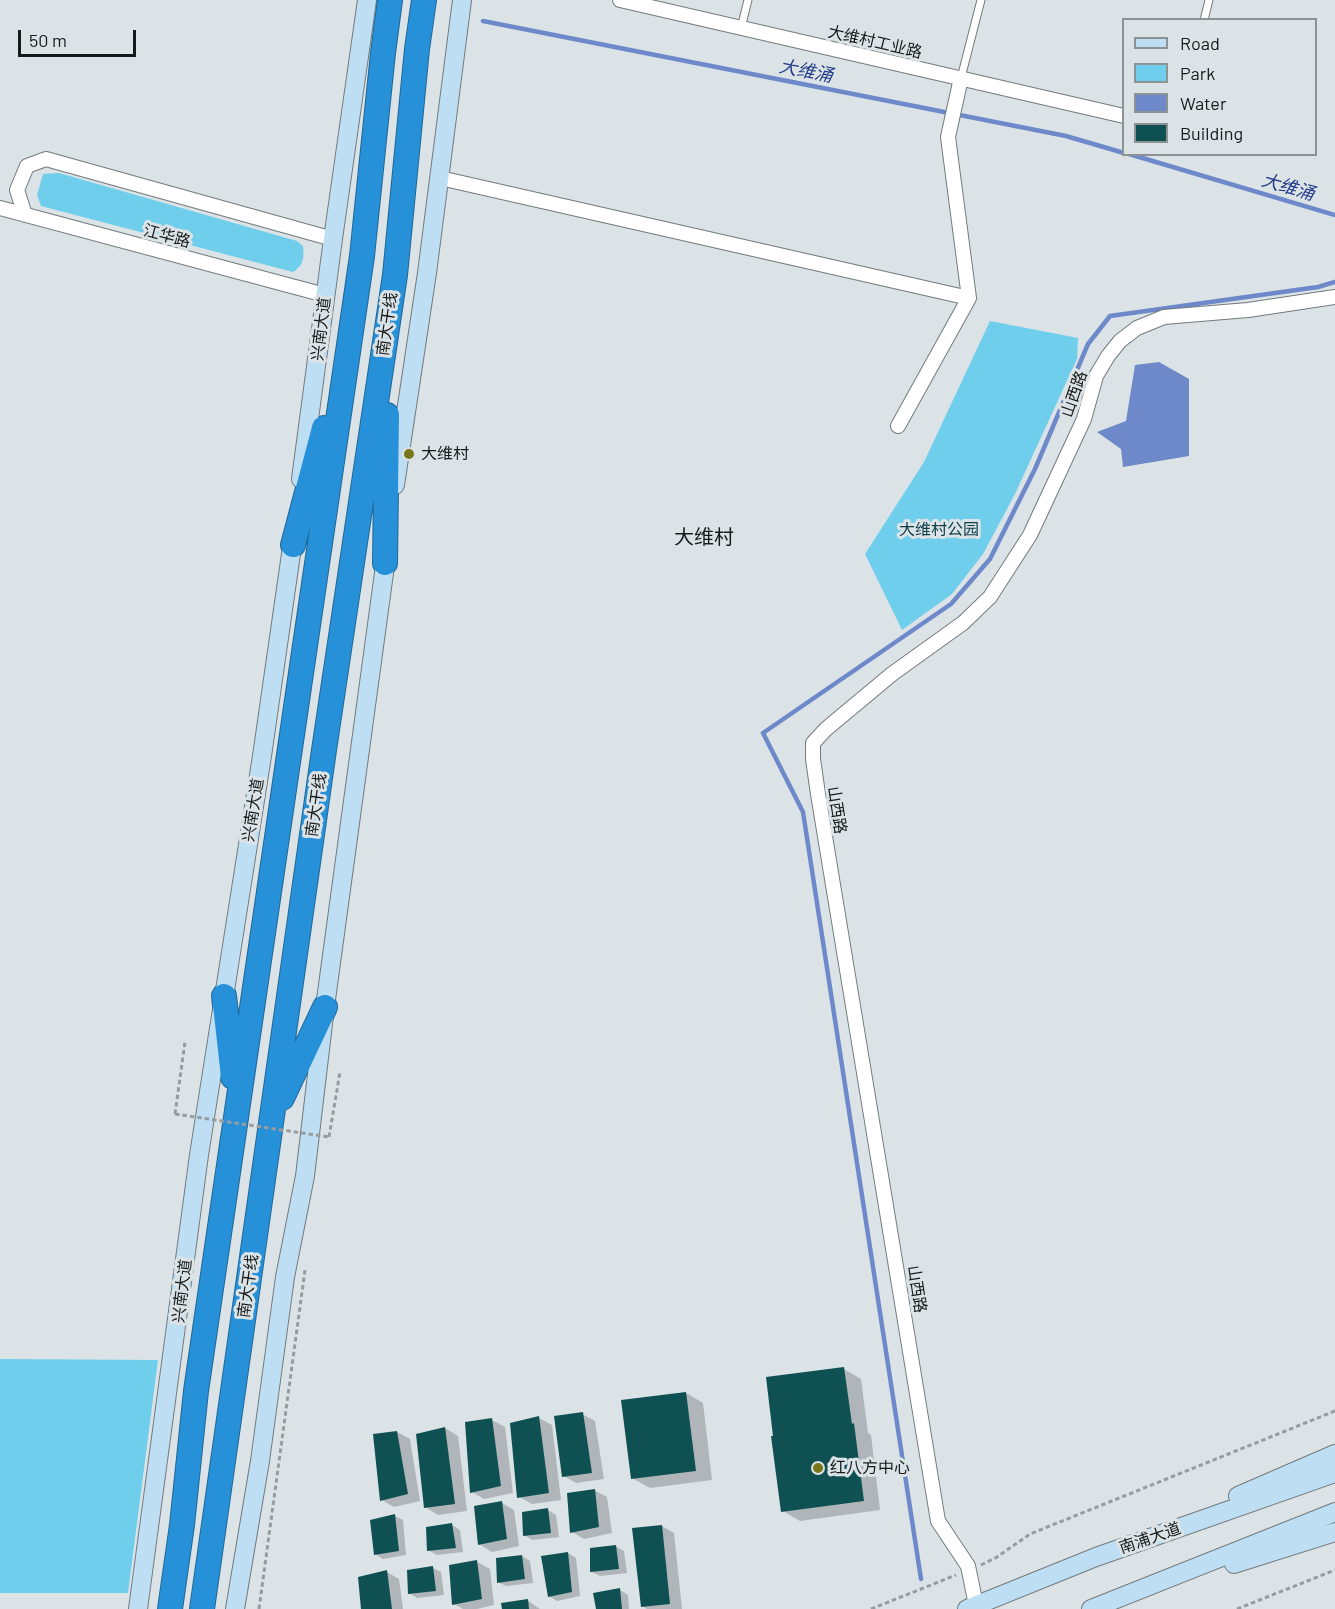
<!DOCTYPE html>
<html>
<head>
<meta charset="utf-8">
<style>
  body { margin:0 }
  #map { position:relative; width:1335px; height:1609px; overflow:hidden; background:#dbe3e6; font-family:Barlow,sans-serif }
  canvas { display:block }
  .legend { position:absolute; left:1122px; top:18px; width:195px; height:138px; box-sizing:border-box; background:#dbe3e6; border:2px solid #8d9395; margin:0; padding:8px 10px; list-style:none; font-size:18px; color:#171a1b }
  .legend li { display:flex; align-items:center; gap:12px; height:30px }
  .legend b { width:30px; border:2px solid #8d9395 }
  .scale { position:absolute; left:18px; top:30px; width:118px; height:27px; box-sizing:border-box; border:3px solid #171a1b; border-top:0; padding-left:8px; font-size:18px; line-height:21px; white-space:nowrap; color:#171a1b; -webkit-text-stroke:4px #dbe3e6; paint-order:stroke }
</style>
</head>
<body>
<div id="map">
<canvas width="1335" height="1609"></canvas>
<ul class="legend">
<li><b style="height:8px;background:#bedef3"></b>Road</li>
<li><b style="height:16px;background:#6eceec"></b>Park</li>
<li><b style="height:16px;background:#6e89ca"></b>Water</li>
<li><b style="height:16px;background:#0f5153"></b>Building</li>
</ul>
<div class="scale">50 m</div>
</div>
<script>
const c = document.querySelector('canvas').getContext('2d');
c.lineJoin = 'round';
function fill(path, color) { c.fillStyle = color; c.fill(path, 'evenodd'); }
function stroke(path, color, width, dash) { c.strokeStyle = color; c.lineWidth = width; c.lineCap = dash ? 'butt' : 'round'; c.setLineDash(dash || []); c.stroke(path); }
function drawText(font, color, halo, rows, align = 'center') {
  c.font = font + ' Barlow,"Noto Sans SC",sans-serif'; c.lineWidth = 6; c.setLineDash([]); c.textBaseline = 'middle'; c.strokeStyle = halo; c.fillStyle = color; for (const [text, x, y, turn = 0] of rows) {
    c.save(); c.translate(x, y); c.rotate((+turn || 0) * Math.PI / 180); c.textAlign = isNaN(turn) ? turn : align; if (halo) c.strokeText(text, 0, 0); c.fillText(text, 0, 0); c.restore();
  }
}
fill(new Path2D(`
  M59 173 297 241 303 246C304 258 304 265 293 272L41 206 37 195 43 174Z
  M990 321 1078 338 1077 359 1015 494 983 554 952 594 902 630 865 554 924 462Z
  M0 1359 158 1360 128 1593H0Z`), '#6eceec');
fill(new Path2D(`
  M1159 362 1189 379V456L1123 467 1121 449 1097 432 1126 421 1135 365Z`), '#6e89ca');
fill(new Path2D(`
  M844 1369 861 1379 868 1433 871 1435 880 1510 800 1521 783 1511Z
  M686 1393 703 1403 712 1480 650 1488 632 1478Z
  M582 1414 595 1421 604 1479 576 1483 564 1476Z
  M539 1418 552 1425 561 1500 532 1504 519 1497Z
  M492 1420 505 1427 513 1493 484 1499 472 1492Z
  M445 1428 458 1436 467 1511 438 1515 425 1507Z
  M397 1432 410 1439 420 1501 394 1507 382 1500Z
  M594 1490 607 1497 612 1533 584 1539 572 1532Z
  M502 1503 514 1510 519 1546 492 1552 479 1544Z
  M548 1510 556 1515 559 1537 532 1540 524 1535Z
  M395 1516 403 1520 406 1555 383 1559 375 1554Z
  M452 1525 460 1530 463 1552 437 1555 428 1550Z
  M662 1526 674 1533 682 1609H647L642 1606Z
  M615 1546 624 1551 627 1573 600 1576 592 1572Z
  M568 1553 576 1558 580 1596 557 1601 549 1596Z
  M522 1556 530 1561 533 1583 506 1586 498 1582Z
  M477 1562 490 1569 494 1605 477 1609H463L454 1604Z
  M433 1568 441 1572 444 1595 417 1598 409 1593Z
  M387 1572 399 1579 403 1609H362Z
  M620 1590 628 1595 629 1609H597Z
  M527 1600 540 1609H503Z`), '#0003');
stroke(new Path2D(`
  M483 21 1066 136 1124 153
  M1129 154 1335 215
  M921 1579 803 812 763 733 951 604 990 559 1035 469 1088 344 1110 316 1318 287 1335 282`), '#6e89ca', 4.5);
fill(new Path2D(`
  M844 1367 852 1424 854 1423 864 1501 781 1512 771 1436H773L766 1377Z
  M686 1392 696 1471 631 1479 621 1400Z
  M583 1412 592 1473 562 1477 554 1416Z
  M539 1416 549 1493 517 1498 510 1423Z
  M492 1418 501 1486 470 1493 465 1422Z
  M445 1427 455 1504 424 1508 416 1434Z
  M397 1431 408 1494 380 1501 373 1434Z
  M595 1489 599 1527 570 1533 567 1493Z
  M502 1501 507 1539 478 1545 474 1506Z
  M548 1508 551 1533 523 1536 522 1512Z
  M395 1514 399 1551 374 1555 370 1520Z
  M452 1523 456 1548 427 1551 426 1527Z
  M662 1525 670 1604 641 1607 632 1528Z
  M616 1545 619 1569 590 1572V1548Z
  M568 1552 572 1592 548 1597 541 1556Z
  M522 1555 525 1579 497 1583 496 1558Z
  M477 1560 482 1599 452 1605 449 1565Z
  M433 1566 436 1591 408 1594 407 1570Z
  M387 1570 392 1609H361L358 1577Z
  M620 1588 622 1609H596L593 1593Z
  M528 1599 529 1609H502L501 1603Z`), '#0f5153');
const lane = new Path2D(`
  M1204 20 1209 0
  M741 28 748 0
  M961 78 981 0`);
const street = new Path2D(`
  M620 0 1124 116
  M440 178 969 298
  M0 208 325 295
  M25 215 17 190 27 166 46 159 333 239
  M898 426 969 298 948 137 961 78
  M976 1605 968 1566 938 1521 818 794 813 759V743L826 729 892 674 963 623 990 597 1030 535 1084 419 1096 376 1108 356 1120 341 1137 328 1164 317 1248 310 1335 297`);
const secondary = new Path2D(`
  M301 479 333 239 367 0
  M395 485 427 273 462 0
  M1238 1496 1335 1454
  M1234 1564 1335 1532
  M138 1609 199 1155 262 756 294 533
  M235 1609 260 1461 285 1277 305 1176 325 1007 387 551
  M967 1609 1096 1557 1335 1473
  M1091 1609 1335 1512`);
const highway = new Path2D(`
  M293 545 324 428
  M385 563 387 415
  M224 996 233 1077
  M282 1098 325 1007
  M170 1609 182 1525 196 1391 362 256 383 53 390 0
  M202 1609 324 750 395 275 417 49 424 0`);
stroke(lane, '#737a7d', 9);
stroke(street, '#737a7d', 16);
stroke(secondary, '#737a7d', 20);
stroke(highway, '#216796', 26);
stroke(new Path2D(`
  M175 1114 185 1042
  M329 1137 340 1072
  M981 1565 997 1557 1030 1534 1335 1411
  M259 1609 305 1270
  M871 1609 956 1575
  M1237 1609 1335 1570`), '#979d9f', 3, [4.5, 3]);
stroke(lane, '#fff', 7);
stroke(street, '#fff', 14);
stroke(secondary, '#bedef3', 18);
stroke(highway, '#2691d8', 24);
stroke(new Path2D(`
  M175 1114 329 1137`), '#979d9f', 3, [4.5, 3]);
for (const [x, y, r, color] of [
  [409,454,6,"#79761c"],
  [818,1468,6,"#79761c"]
]) { const dot = new Path2D(); dot.arc(x, y, r, 0, 2 * Math.PI); c.fillStyle = color; c.fill(dot); stroke(dot, '#dbe3e6', 2); }
drawText('16px', '#171a1b', '#dbe3e6', [
  ["大维村工业路",875,42,13],
  ["江华路",167,236,15],
  ["南大干线",387,324,-82],
  ["兴南大道",321,329,-83],
  ["山西路",1074,394,-71],
  ["南大干线",316,805,-82],
  ["兴南大道",253,810,-81],
  ["山西路",837,810,81],
  ["南大干线",248,1286,-82],
  ["山西路",917,1289,81],
  ["兴南大道",182,1291,-83],
  ["南浦大道",1150,1538,-19]
]);
drawText('16px', '#171a1b', '#dbe3e6', [
  ["大维村",421,454],
  ["红八方中心",830,1468]
], 'left');
drawText('16px', '#0d3c49', '#dbe3e6', [
  ["大维村公园",939,530]
]);
drawText('italic 18px', '#223c89', '#dbe3e6', [
  ["大维涌",806,71,11],
  ["大维涌",1288,187,16]
]);
drawText('20px', '#171a1b', '#dbe3e6', [
  ["大维村",704,537]
]);
</script>
</body>
</html>
